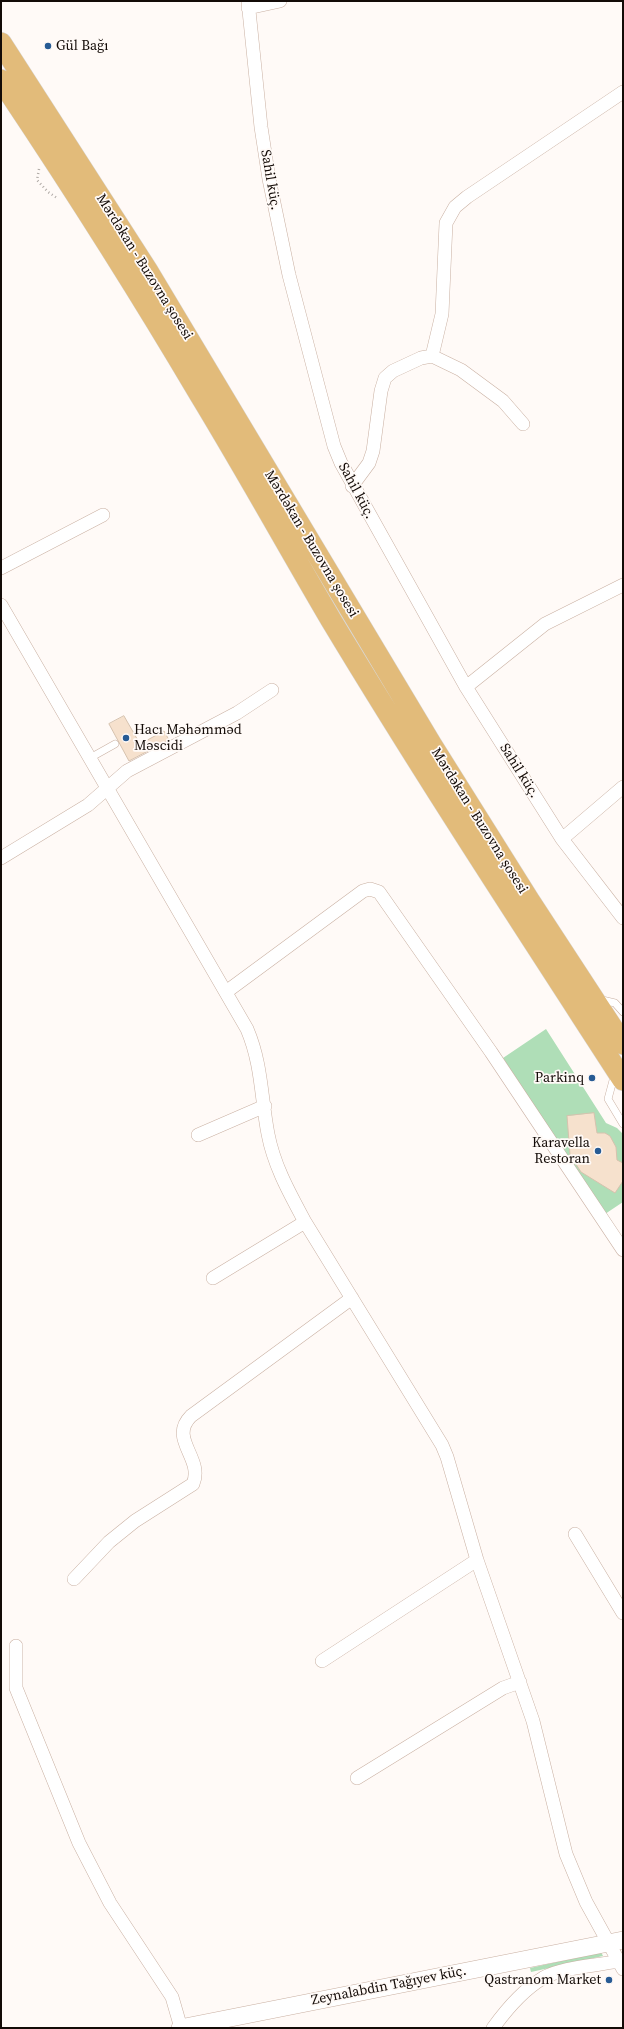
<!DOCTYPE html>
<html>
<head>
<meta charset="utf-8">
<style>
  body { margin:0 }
  #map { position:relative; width:624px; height:2029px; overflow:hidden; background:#fffaf7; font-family:"Source Serif 4",serif }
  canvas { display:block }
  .frame { position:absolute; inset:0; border:2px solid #130b07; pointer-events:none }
</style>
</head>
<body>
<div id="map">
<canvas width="624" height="2029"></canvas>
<div class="frame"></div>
</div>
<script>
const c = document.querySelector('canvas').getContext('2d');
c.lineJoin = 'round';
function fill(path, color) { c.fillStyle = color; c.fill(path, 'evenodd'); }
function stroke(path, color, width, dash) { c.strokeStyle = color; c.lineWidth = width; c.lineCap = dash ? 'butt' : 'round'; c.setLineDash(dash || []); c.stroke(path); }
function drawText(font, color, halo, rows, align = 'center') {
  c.font = font + ' "Source Serif 4",serif'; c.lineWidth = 3.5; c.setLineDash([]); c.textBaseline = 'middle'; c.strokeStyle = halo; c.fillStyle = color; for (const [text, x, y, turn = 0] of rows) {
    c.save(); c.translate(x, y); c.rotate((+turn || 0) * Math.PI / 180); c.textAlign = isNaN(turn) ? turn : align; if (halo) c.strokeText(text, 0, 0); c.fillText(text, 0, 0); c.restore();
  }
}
fill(new Path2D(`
  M546 1029 606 1123 617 1128 623 1134V1202L605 1214 503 1058Z
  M601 1952 603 1956 531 1972 530 1968Z`), '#afdeb7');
const building = new Path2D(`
  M124 716 140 744 164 731 169 740 129 761 109 724Z
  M594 1113 597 1133H605L610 1136 616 1147 617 1160 623 1163V1181L615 1193 581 1172 570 1155 567 1116Z`);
fill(building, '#f6e1cd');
stroke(building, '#d6c2ae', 1);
const service = new Path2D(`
  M90 758 115 744
  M598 999 615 1003 623 1012
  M615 1073 608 1099 623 1124`);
const minor = new Path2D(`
  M248 1 261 127 269 179 289 275 334 446 341 463 466 687 562 839 623 918
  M248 8 280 1
  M432 356 442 314 446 223 455 207 467 197 623 92
  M352 486 369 463 373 451 381 391 385 378 393 371 421 358 432 356 461 370 503 401 523 424
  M1 568 103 515
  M1 605 247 1029C262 1064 261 1098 268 1134 274 1166 290 1194 305 1222L442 1445 447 1457 477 1560 533 1721 566 1854 586 1902 623 1969
  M466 687 545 624 623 585
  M562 839 623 787
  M1 858 88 805 127 771 237 713 272 690
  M226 992 363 891 370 889 379 892 491 1052 623 1250
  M198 1135 265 1106
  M213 1278 305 1222
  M575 1534 623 1613
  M74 1579 109 1542 135 1521 193 1484C204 1458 168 1439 191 1416L352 1298
  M16 1646V1688L79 1843 110 1903 172 1997 181 2028
  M322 1661 477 1560
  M357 1778 503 1688 520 1682
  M493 2028C506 2010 523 1990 543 1978 563 1967 596 1966 618 1961`);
const tertiary = new Path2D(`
  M180 2028 623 1940`);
const primary = new Path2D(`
  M1 43 147 270 431 744 529 900 623 1044
  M1 80C70 183 137 288 200 395 245 469 287 545 331 620 425 776 524 927 623 1080`);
stroke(service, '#c9b0a2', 8);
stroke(minor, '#c9b0a2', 14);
stroke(tertiary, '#c9b0a2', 18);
stroke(primary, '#d9d8d7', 22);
stroke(new Path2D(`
  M39 169 37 180 48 192 57 198`), '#afa9a5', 2.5, [1, 3]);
stroke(service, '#fff', 7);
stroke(minor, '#fff', 13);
stroke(tertiary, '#fff', 17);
stroke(primary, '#e2bb7a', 21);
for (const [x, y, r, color] of [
  [48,46,4,"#275b94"],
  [126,738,4,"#275b94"],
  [592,1078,4,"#275b94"],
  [598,1151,4,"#275b94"],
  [609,1980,4,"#275b94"]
]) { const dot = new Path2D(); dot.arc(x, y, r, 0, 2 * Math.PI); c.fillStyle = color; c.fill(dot); stroke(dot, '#fffaf7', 1.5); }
drawText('14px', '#130b07', '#fffaf7', [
  ["Gül Bağı",56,46,"left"],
  ["Hacı Məhəmməd",134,730,"left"],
  ["Məscidi",134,746,"left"],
  ["Parkinq",584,1078],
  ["Karavella",590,1143],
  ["Restoran",590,1159],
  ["Qastranom Market",601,1980]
], 'right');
drawText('14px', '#130b07', '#fffaf7', [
  ["Sahil küç.",270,180,80],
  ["Mərdəkan - Buzovna şosesi",144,267,58],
  ["Sahil küç.",356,491,62],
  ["Mərdəkan - Buzovna şosesi",311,544,59],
  ["Sahil küç.",519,771,58],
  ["Mərdəkan - Buzovna şosesi",479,821,58],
  ["Zeynalabdin Tağıyev küç.",389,1986,-11]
]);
</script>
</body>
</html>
